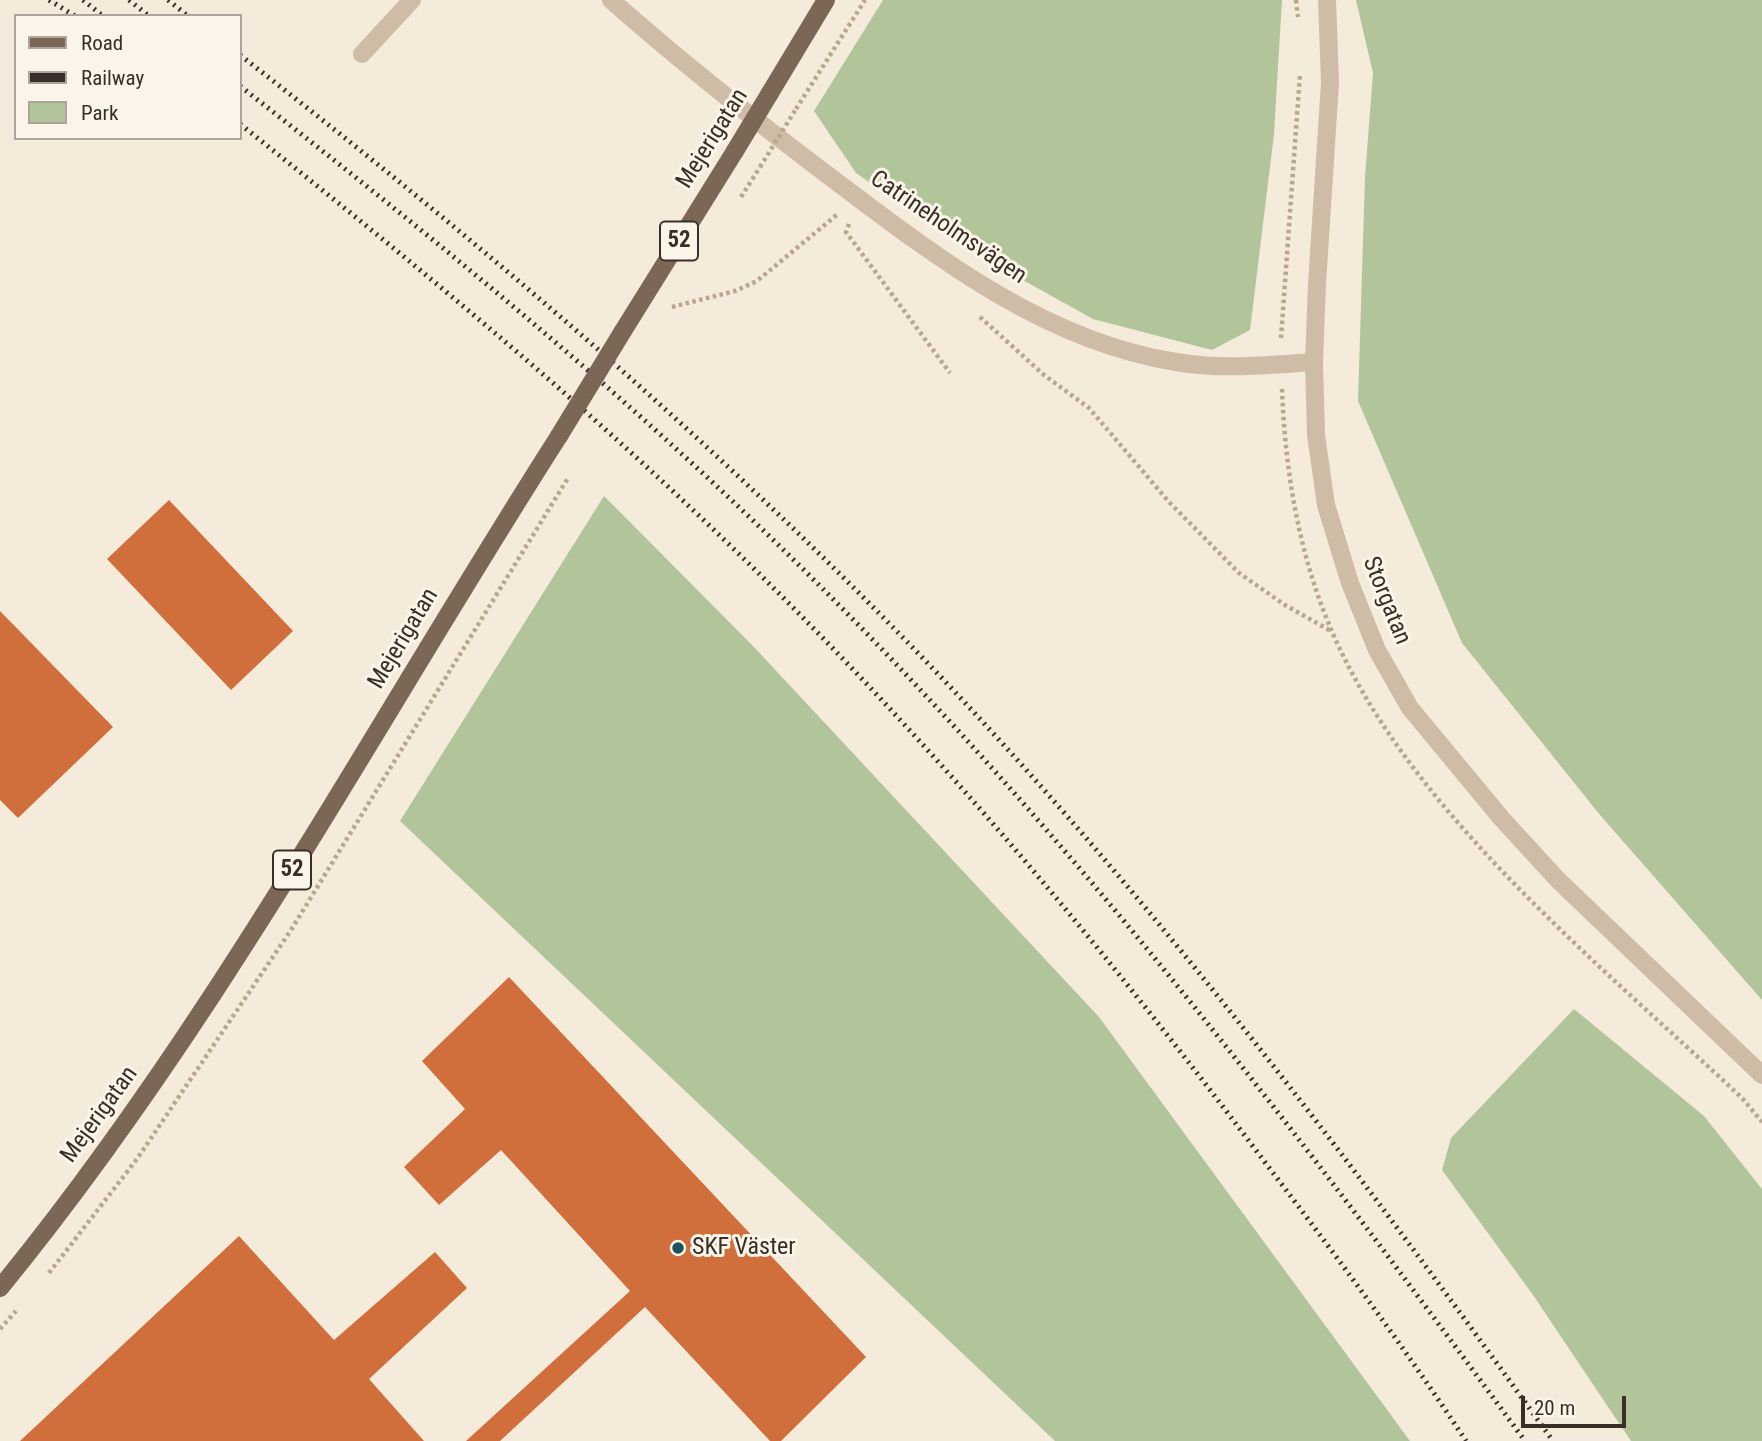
<!DOCTYPE html>
<html>
<head>
<meta charset="utf-8">
<style>
  body { margin:0 }
  #map { position:relative; width:1762px; height:1441px; overflow:hidden; background:#f4ebdb; font-family:"Roboto Condensed",sans-serif }
  canvas { display:block }
  .legend { position:absolute; left:14px; top:14px; width:228px; height:126px; box-sizing:border-box; background:#fbf4e8; border:2px solid #ada59b; margin:0; padding:9px 12px; list-style:none; font-size:21px; color:#392f27 }
  .legend li { display:flex; align-items:center; gap:14px; height:35px }
  .legend b { width:35px; border:2px solid #ada59b }
  .scale { position:absolute; left:1521px; top:1396px; width:105px; height:32px; box-sizing:border-box; border:4px solid #392f27; border-top:0; padding-left:9px; font-size:21px; line-height:24px; white-space:nowrap; color:#392f27; -webkit-text-stroke:5px #fbf4e8; paint-order:stroke }
</style>
</head>
<body>
<div id="map">
<canvas width="1762" height="1441"></canvas>
<ul class="legend">
<li><b style="height:9px;background:#7c6757"></b>Road</li>
<li><b style="height:9px;background:#392f27"></b>Railway</li>
<li><b style="height:19px;background:#b2c59a"></b>Park</li>
</ul>
<div class="scale">20 m</div>
</div>
<script>
const c = document.querySelector('canvas').getContext('2d');
c.lineJoin = 'round';
function fill(path, color) { c.fillStyle = color; c.fill(path, 'evenodd'); }
function stroke(path, color, width, dash) { c.strokeStyle = color; c.lineWidth = width; c.lineCap = dash ? 'butt' : 'round'; c.setLineDash(dash || []); c.stroke(path); }
function drawText(font, color, halo, rows, align = 'center') {
  c.font = font + ' "Roboto Condensed",sans-serif'; c.lineWidth = 6; c.setLineDash([]); c.textBaseline = 'middle'; c.strokeStyle = halo; c.fillStyle = color; for (const [text, x, y, turn = 0] of rows) {
    c.save(); c.translate(x, y); c.rotate((+turn || 0) * Math.PI / 180); c.textAlign = isNaN(turn) ? turn : align; if (halo) c.strokeText(text, 0, 0); c.fillText(text, 0, 0); c.restore();
  }
}
fill(new Path2D(`
  M883 0H1282L1274 134 1250 330 1212 350 1093 319 960 245 856 173 814 111Z
  M1356 0H1762V1000L1600 815 1462 643 1358 401 1365 177 1373 73Z
  M604 496 753 646 1099 1017 1410 1441H1055L400 821Z
  M1574 1009 1704 1116 1762 1189V1441H1631L1533 1295 1442 1170 1451 1138Z`), '#b2c59a');
fill(new Path2D(`
  M169 500 293 631 231 690 107 559Z
  M0 611 113 727 18 818 0 800Z
  M509 977 866 1357 781 1441H770L645 1307 500 1441H466L630 1291 501 1150 439 1205 404 1167 465 1109 422 1061Z
  M239 1236 334 1340 435 1252 467 1288 369 1379 424 1441H20Z`), '#d16f3c');
stroke(new Path2D(`
  M1296 0 1298 17
  M796 109 865 0
  M741 197 760 167
  M849 224 846 232 950 373
  M672 307 735 291 757 281 839 213
  M980 317 1044 375 1089 408 1169 502 1239 573 1285 605 1331 631
  M1281 338 1300 74
  M1282 389C1285 466 1297 544 1326 617 1400 805 1598 962 1742 1098L1762 1122
  M49 1273 137 1159 291 930 568 478
  M0 1329 16 1311`), '#baa690', 4.5, [3.5, 3.5]);
stroke(new Path2D(`
  M611 0C680 61 752 118 825 173 931 253 1042 341 1176 362 1222 370 1268 365 1314 362
  M1327 0 1330 82 1317 284 1314 362 1316 435 1326 505 1350 583 1377 650 1410 708 1502 819 1558 880 1762 1075
  M362 54 412 0`), '#cebca6', 18);
stroke(new Path2D(`
  M770 93 826 0
  M623 331 735 151
  M0 1288C216 1024 376 722 559 436`), '#7c6757', 18);
stroke(new Path2D(`
  M49 0 75 16
  M83 0 103 16
  M129 0 149 16
  M168 0 188 16
  M240 55C486 247 723 448 939 675 1164 913 1362 1175 1553 1441
  M240 86C442 244 643 408 825 591 1085 852 1307 1144 1525 1441
  M240 124C413 262 583 402 742 557 932 742 1105 949 1264 1161 1334 1253 1403 1345 1466 1441`), '#392f27', 5, [2, 5]);
stroke(new Path2D(`
  M760 167 796 109`), '#baa690', 4.5, [3.5, 3.5]);
stroke(new Path2D(`
  M735 151 770 93
  M559 436 623 331`), '#7c6757', 18);
for (const [x, y, r, color] of [
  [678,1248,7,"#19535f"]
]) { const dot = new Path2D(); dot.arc(x, y, r, 0, 2 * Math.PI); c.fillStyle = color; c.fill(dot); stroke(dot, '#fbf4e8', 2.5); }
for (const [x, y, w] of [
  [679,241,38],
  [292,870,38]
]) { const box = new Path2D(); box.roundRect(x - w / 2, y - 19.5, w, 39, 5); c.fillStyle = '#fbf4e8'; c.fill(box); stroke(box, '#392f27', 2); }
drawText('bold 23px', '#392f27', null, [
  ["52",679,241],
  ["52",292,870]
]);
drawText('24px', '#392f27', '#fbf4e8', [
  ["Mejerigatan",713,139,-58],
  ["Catrineholmsvägen",948,228,34],
  ["Storgatan",1386,601,68],
  ["Mejerigatan",404,639,-59],
  ["Mejerigatan",100,1115,-54]
]);
drawText('24px', '#392f27', '#fbf4e8', [
  ["SKF Väster",692,1248]
], 'left');
</script>
</body>
</html>
